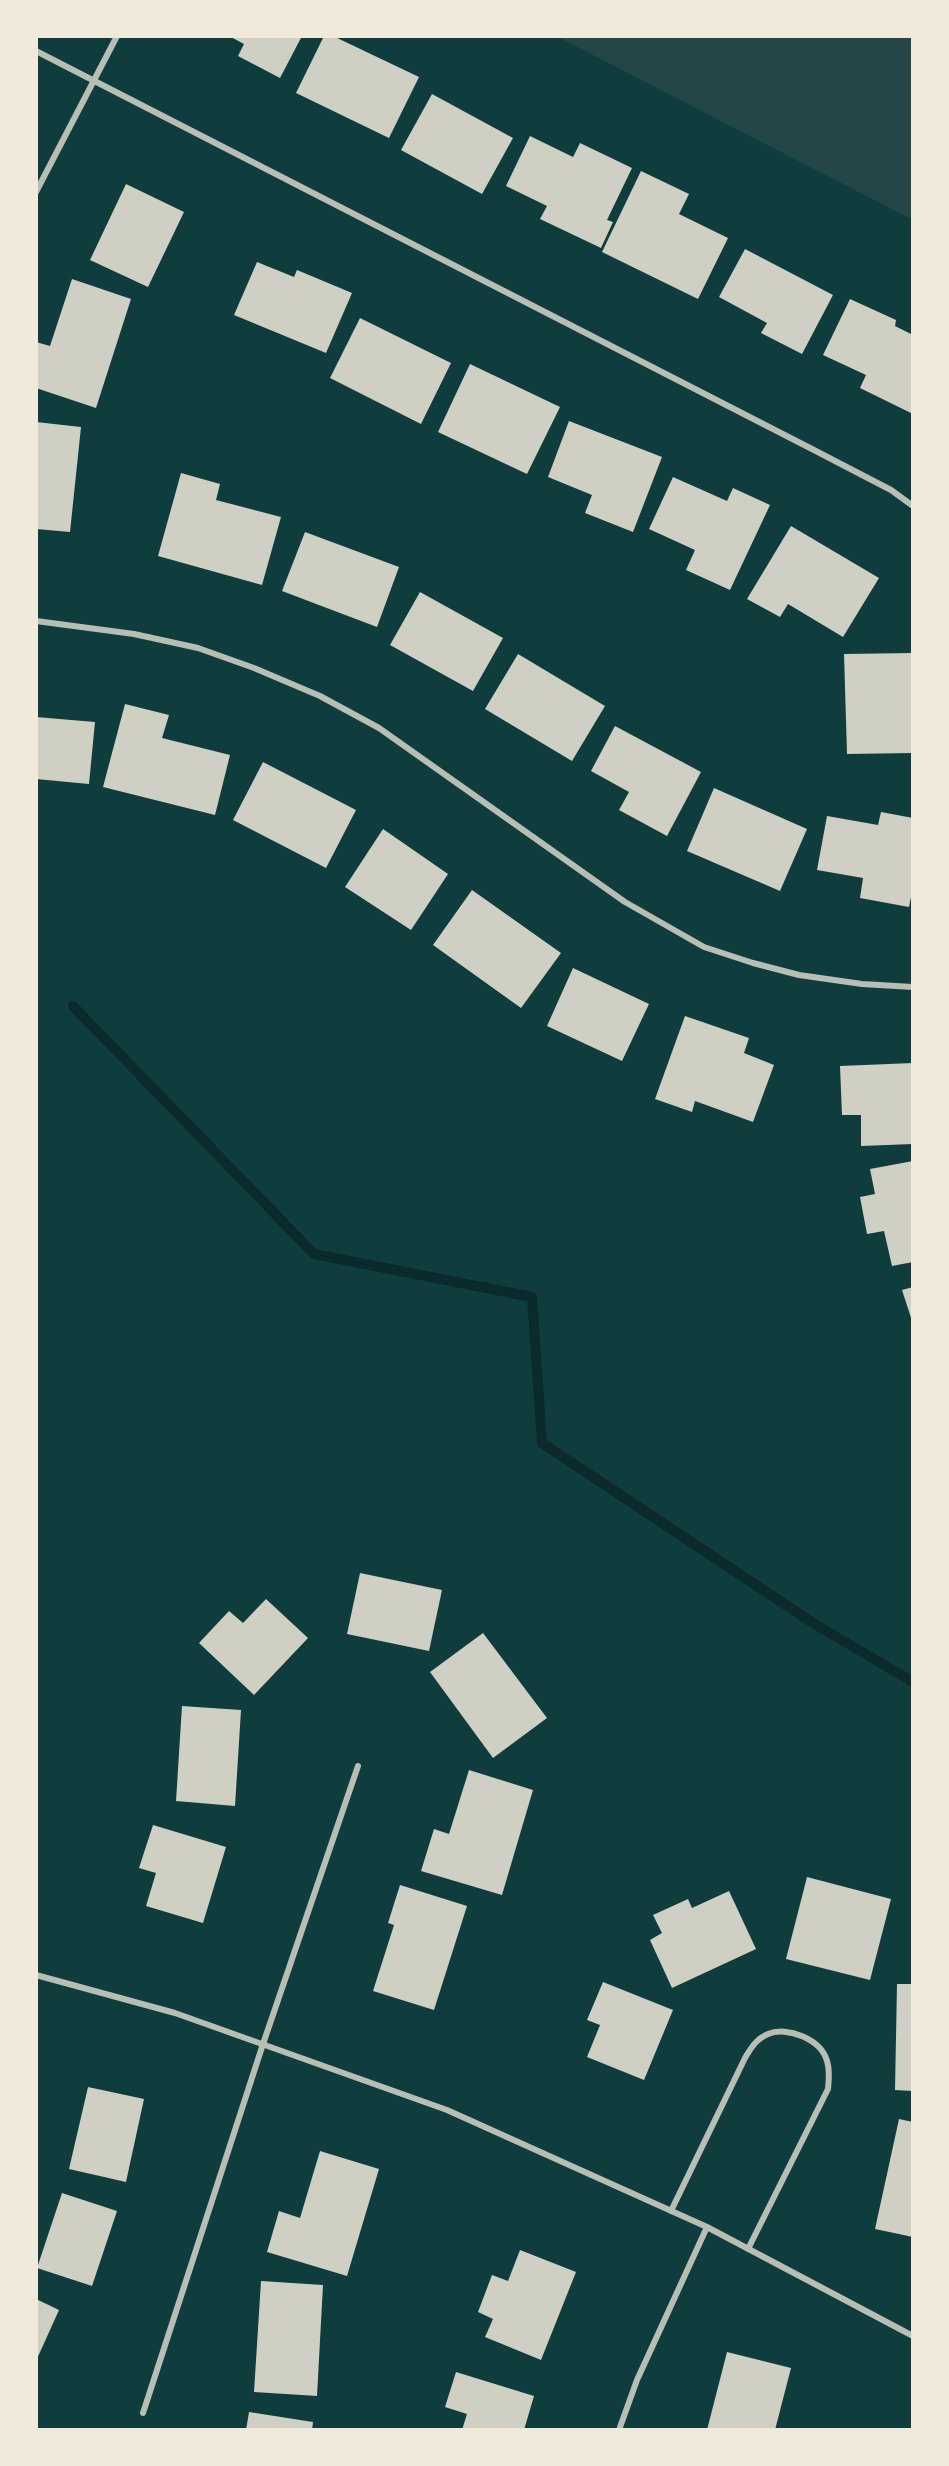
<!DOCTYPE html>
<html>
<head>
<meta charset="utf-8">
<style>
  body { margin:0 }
  #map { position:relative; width:949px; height:2466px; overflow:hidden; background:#0f3d3e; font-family:Cabin,sans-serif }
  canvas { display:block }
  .frame { position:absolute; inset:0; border:38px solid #f1e9da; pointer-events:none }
</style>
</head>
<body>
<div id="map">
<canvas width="949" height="2466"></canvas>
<div class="frame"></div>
</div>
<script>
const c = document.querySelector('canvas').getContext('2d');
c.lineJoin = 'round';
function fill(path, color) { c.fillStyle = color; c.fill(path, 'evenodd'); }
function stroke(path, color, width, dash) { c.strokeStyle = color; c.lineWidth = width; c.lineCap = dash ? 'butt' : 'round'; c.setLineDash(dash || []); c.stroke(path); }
fill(new Path2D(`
  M556 36H913V220Z`), '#244646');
stroke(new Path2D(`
  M73 1006 314 1254 532 1297 542 1443 813 1623 913 1682`), '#0a2a2b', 10);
fill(new Path2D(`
  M229 36H302L280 78 238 56 244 44Z
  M324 36H333L419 77 389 138 296 93Z
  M432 94 513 138 482 194 401 150Z
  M530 136 573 157 580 143 632 168 607 220 613 222 601 248 540 219 547 206 506 186Z
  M641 171 689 194 679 214 728 238 698 299 602 252Z
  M126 184 184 212 148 287 90 260Z
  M745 249 833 295 802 354 761 333 767 323 719 297Z
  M257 262 294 277 297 270 352 293 326 353 234 315Z
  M72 279 131 299 96 408 36 388V342L50 346Z
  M850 299 896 320 895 326 913 335V414L860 388 866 375 823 355Z
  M360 318 451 363 421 424 330 378Z
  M470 364 560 407 527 474 438 432Z
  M569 421 662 457 633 532 585 513 592 495 548 477Z
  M36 422 81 427 70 532 36 529Z
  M181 473 220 484 216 500 281 517 262 585 158 556Z
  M673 477 727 501 733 488 770 505 730 590 686 570 695 550 649 529Z
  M791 526 879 578 843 637 788 604 780 617 747 599Z
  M305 532 399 567 377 627 282 591Z
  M420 592 503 638 473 691 390 645Z
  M913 653V753L847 754 844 654Z
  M518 654 605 706 572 761 485 709Z
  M125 704 169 715 162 738 230 755 215 815 103 787Z
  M36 717 95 722 89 784 36 779Z
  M615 726 701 772 667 836 619 810 629 792 591 771Z
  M263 762 356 810 326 868 233 820Z
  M714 788 807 829 780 891 687 851Z
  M881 812 913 818V887L909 907 860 898 863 878 817 870 827 816 878 825Z
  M383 829 448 874 411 930 345 887Z
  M472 890 561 953 521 1008 433 945Z
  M573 968 649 1004 622 1061 547 1026Z
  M685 1016 749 1038 744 1053 774 1065 753 1122 695 1101 692 1112 655 1099Z
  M913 1063V1144L861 1146V1115H842L840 1066Z
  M913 1161V1262L892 1266 884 1231 867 1234 860 1197 875 1194 870 1169Z
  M913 1287V1324L902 1290Z
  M360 1573 442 1590 429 1651 347 1634Z
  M266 1599 308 1638 254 1695 199 1643 229 1611 243 1623Z
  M483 1633 547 1718 493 1758 430 1672Z
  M182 1706 241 1710 235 1806 176 1801Z
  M469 1770 533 1790 502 1895 421 1871 434 1829 449 1834Z
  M153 1825 226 1847 203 1923 146 1906 156 1873 139 1868Z
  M807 1877 891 1899 870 1980 786 1959Z
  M400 1885 467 1906 434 2010 373 1991 394 1925 388 1923Z
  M729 1891 756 1949 672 1988 650 1940 662 1933 653 1915 688 1899 692 1908Z
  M603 1982 673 2010 644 2080 587 2057 600 2025 587 2020Z
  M897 1984H913V2091L895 2090Z
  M88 2087 144 2099 126 2182 69 2169Z
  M899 2119 913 2122V2237L875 2229Z
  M320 2151 379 2169 347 2276 267 2252 279 2211 300 2218Z
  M62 2193 117 2211 92 2286 37 2268Z
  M520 2250 576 2272 541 2360 485 2337 493 2319 478 2312 492 2275 508 2281Z
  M261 2281 323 2285 317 2396 254 2392Z
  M36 2299 59 2310 36 2361Z
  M727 2352 791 2368 775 2430H707Z
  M456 2372 534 2396 524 2430H462L467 2414 445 2407Z
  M249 2412 313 2422 312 2430H246Z`), '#cfcfc3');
stroke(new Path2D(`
  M36 51 812 449 891 490 913 506
  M36 192 117 36
  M36 621 134 634 198 648 254 668 320 696 379 728 625 902 704 947 753 963 799 975 862 984 913 987
  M36 1975 175 2013 447 2110 707 2227 913 2336
  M671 2211 745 2058C751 2048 756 2039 768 2034 787 2026 821 2039 827 2061 830 2070 829 2080 828 2089L748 2249
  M143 2413 263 2044 358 1766
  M619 2430 637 2380 707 2227`), '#b8beb3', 6);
</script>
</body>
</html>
